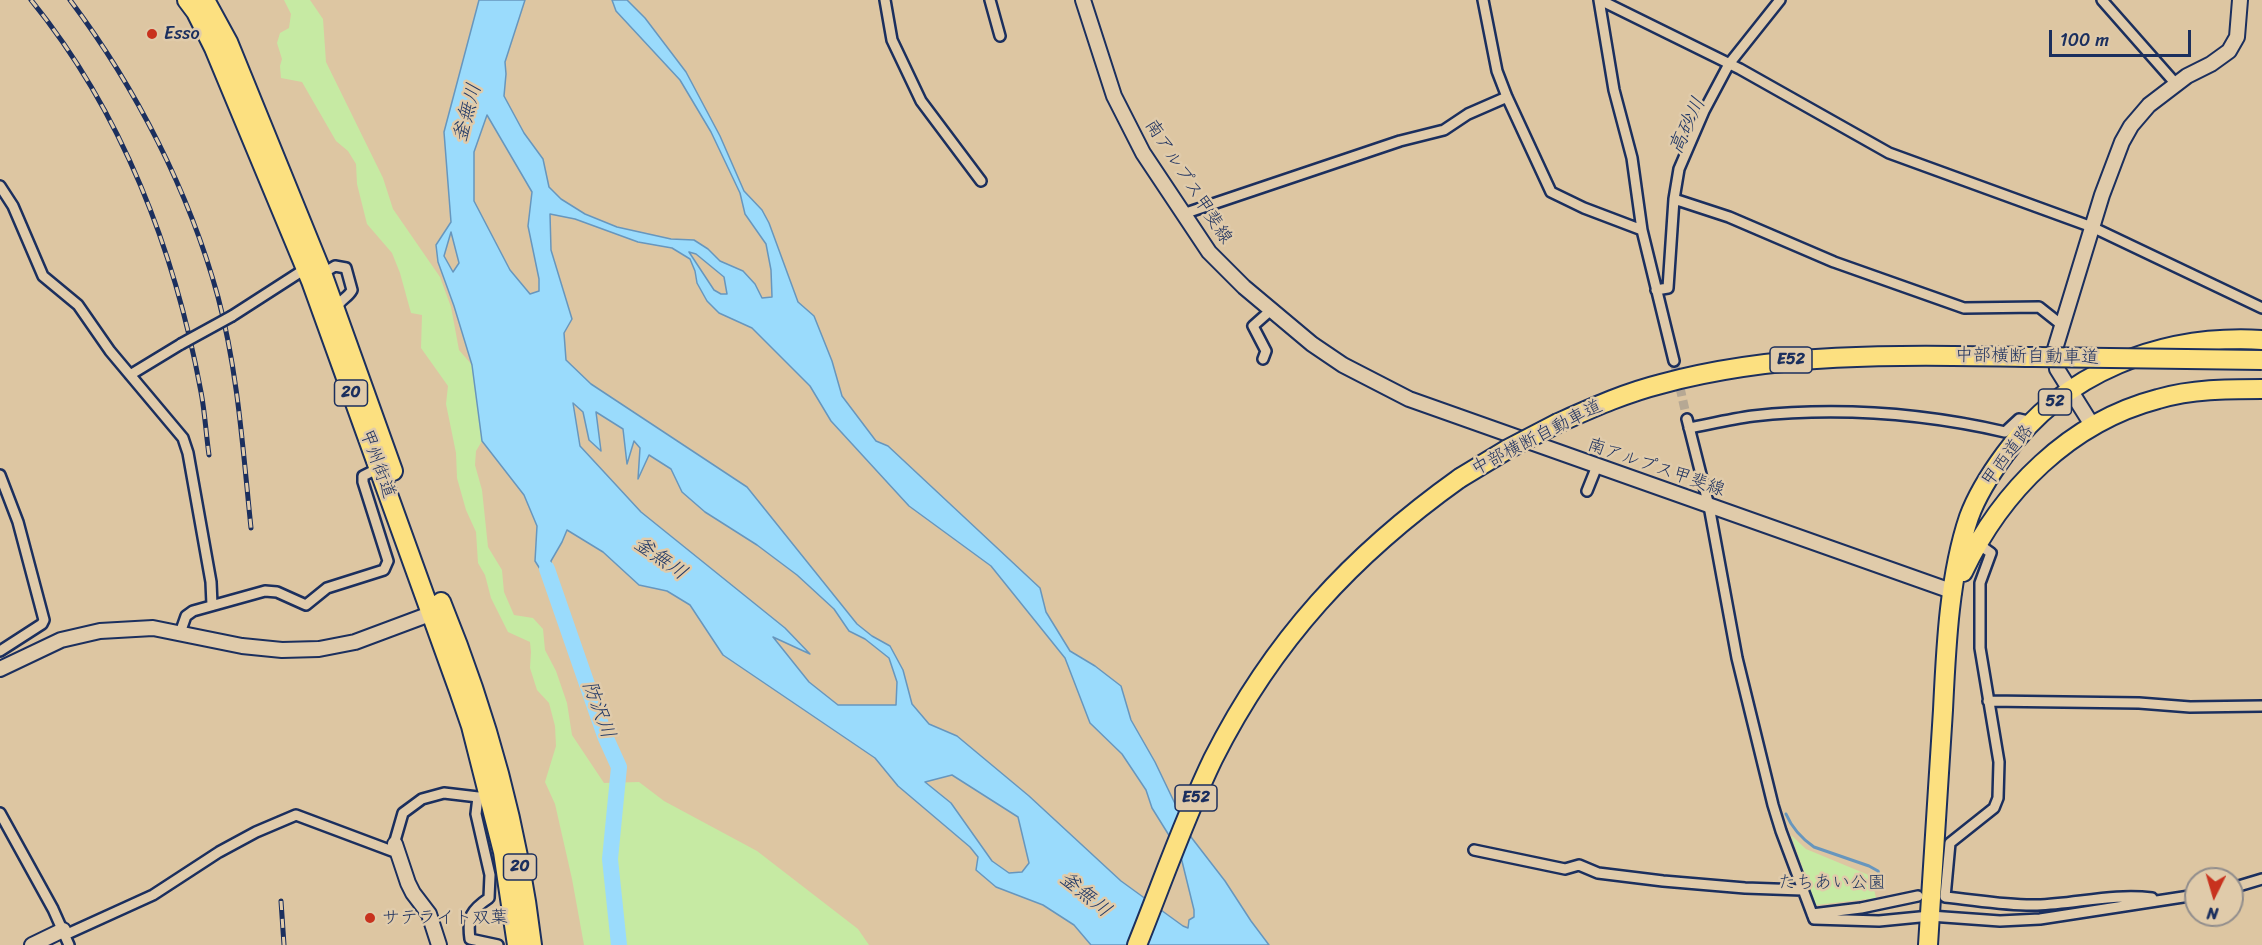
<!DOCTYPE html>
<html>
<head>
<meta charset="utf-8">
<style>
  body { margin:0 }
  #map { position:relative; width:2262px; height:945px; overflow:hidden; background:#ddc6a2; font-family:Sriracha,sans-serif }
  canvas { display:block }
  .north { position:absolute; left:2184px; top:867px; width:60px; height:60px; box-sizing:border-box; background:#e0cbaa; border:2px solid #918d8c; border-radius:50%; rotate:185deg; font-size:16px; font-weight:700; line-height:24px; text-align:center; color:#1b2f5e }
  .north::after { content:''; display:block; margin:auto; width:21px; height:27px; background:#c8321e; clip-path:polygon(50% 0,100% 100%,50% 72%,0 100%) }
  .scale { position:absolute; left:2049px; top:30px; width:142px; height:27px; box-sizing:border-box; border:3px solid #1b2f5e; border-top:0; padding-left:8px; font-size:18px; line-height:21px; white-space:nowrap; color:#1b2f5e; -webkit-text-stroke:4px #e0cbaa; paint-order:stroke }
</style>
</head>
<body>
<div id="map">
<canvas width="2262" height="945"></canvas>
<div class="north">N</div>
<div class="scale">100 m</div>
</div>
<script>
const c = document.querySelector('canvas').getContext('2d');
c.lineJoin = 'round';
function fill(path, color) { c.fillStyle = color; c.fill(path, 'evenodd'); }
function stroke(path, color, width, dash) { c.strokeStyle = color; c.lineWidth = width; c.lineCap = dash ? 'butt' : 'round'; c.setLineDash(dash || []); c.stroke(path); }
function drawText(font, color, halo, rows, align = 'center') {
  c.font = font + ' Sriracha,"Klee One",sans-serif'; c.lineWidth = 5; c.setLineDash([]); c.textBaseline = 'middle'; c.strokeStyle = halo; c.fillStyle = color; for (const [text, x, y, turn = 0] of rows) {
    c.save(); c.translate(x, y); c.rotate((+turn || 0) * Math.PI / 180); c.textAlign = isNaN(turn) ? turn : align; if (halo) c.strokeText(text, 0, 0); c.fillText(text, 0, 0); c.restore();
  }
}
fill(new Path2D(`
  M284 0H310L323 19 326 62 383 178 393 209 440 277 451 307 459 350 472 365 482 441 476 451 475 465 482 490 488 547 502 570 504 592 514 615 533 618 543 629 545 650 556 671 567 703 572 735 604 783 639 782 664 801 757 851 858 929 869 945H584L572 879 555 804 545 782 556 746 555 726 549 703 537 690 530 668 531 652 530 642 508 632 491 598 485 575 478 563 476 532 466 510 457 478 456 453 446 404 448 386 421 348 422 315 411 313 400 273 392 253 367 224 357 184 356 164 348 151 336 141 302 82 281 78 280 66 282 59 277 43 280 33 289 28 291 14Z
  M1791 835 1806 849 1871 876 1876 898 1816 905Z`), '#c6eaa3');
const water = new Path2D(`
  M479 0H525L505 62 506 74 504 96 524 133 543 159 549 187 561 199 585 214 617 227 671 239 694 240 708 249 720 261 743 271 755 284 762 298 772 297 771 270 766 244 745 214 740 193 711 132 680 80 616 11 612 0H627L645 18 686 72 720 136 744 191 762 210 769 223 798 302 814 316 832 361 842 396 876 441 888 446 1040 588 1046 612 1070 651 1095 666 1121 686 1131 720 1155 762 1191 837 1225 881 1251 921 1269 945H1091L1074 925 1043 905 996 887 976 870 978 857 970 847 898 786 875 758 723 655 690 605 667 591 639 585 603 552 567 530 562 542 551 561 554 591 535 561 537 526 524 495 482 441 472 365 454 306 438 262 436 245 451 222 444 132ZM487 115 532 192 528 226 539 279V291L530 294 510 270 474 201V152ZM550 214 575 219 638 242 672 248 690 259 695 271 697 283 707 301 719 313 752 328 810 386 831 421 909 506 991 566 1065 658 1090 723 1122 754 1146 790 1152 808 1180 853 1194 910V917L1189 920 1188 928 1183 926 1121 881 1029 796 957 736 929 724 912 704 903 670 890 646 872 636 857 624 747 487 591 384 566 360 564 333 572 319 551 250ZM451 232 459 263 453 272 444 256ZM689 252 696 254 724 277 727 294H721L714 290ZM573 403 583 412 589 440 601 451 596 412 623 429 627 464 634 441 640 448 638 479 649 455 671 469 682 492 705 512 757 545 797 575 834 609 849 631 865 639 889 658 897 682 896 705H838L809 682 773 637 810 654 785 628 641 512 580 446ZM952 775 1018 817 1029 863 1022 872 1009 873 992 861 951 803 925 782Z`);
fill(water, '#9adbfc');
stroke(water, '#6796bd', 1.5);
stroke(new Path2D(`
  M1682 175 1707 115 1730 72
  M1673 286 1677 228
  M1786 814C1792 828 1801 838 1814 847L1869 866 1878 871 1882 884`), '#6796bd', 3);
stroke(new Path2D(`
  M547 569 605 736 619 767 610 859 619 945`), '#9adbfc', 16);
stroke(new Path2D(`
  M1674 361 1687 419`), '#b6a894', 9, [9, 4.5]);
const street = new Path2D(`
  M885 0 892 40 921 101 981 181
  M990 0 1000 36
  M1483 0 1497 71 1507 97 1551 192 1584 208 1642 230
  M1599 0 1614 90 1632 158 1642 230 1674 361
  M1600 0 1740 69 1889 153 2092 227 2262 308
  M2102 0 2176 84
  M0 186 13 206 43 276 78 305 110 351 183 438 188 453 211 582 212 605
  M1674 199 1729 217 1834 262 1964 308 2039 307 2063 326
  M1183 214 1400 141 1444 130 1468 114 1507 97
  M320 275 335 266 346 268 352 290C348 298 339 300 336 309
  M1656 290 1668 288 1674 199 1679 169 1704 111 1729 64 1780 0
  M232 316 305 269
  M1263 359 1266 351 1253 326 1271 310
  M130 375 181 344
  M1687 419 1709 506 1737 658 1773 805 1781 831 1814 919 1879 921 1930 916 2000 921 2040 919 2196 895
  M1689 428C1710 424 1731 419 1753 416 1837 407 1922 413 2005 432L2019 419 2032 422
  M0 475 18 522 44 620 42 624 0 651
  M1587 491 1597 466
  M1977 543 1991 553 1980 583V648L1999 762 1998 798 1994 808 1950 843 1945 897C1976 900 2007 906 2037 905 2075 904 2114 893 2152 898
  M180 633 186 616 193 611 265 591 277 592 306 605 327 588 384 570 388 561 363 482V476L379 468
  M1988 701 2139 703 2190 707 2262 706
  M478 797 476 814 490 875 489 898C471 910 467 917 470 939L498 945
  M0 813 53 909 69 945
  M1474 850 1565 869 1579 865 1598 873 1663 881 1745 888 1802 890
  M2232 888 2262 879
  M1812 914 1861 908 1918 896
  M65 935 153 895 219 852 256 832 296 815 392 851 403 813 422 799 444 793 478 797 490 796`);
const secondary = new Path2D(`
  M1083 0 1114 96 1143 153 1209 252 1244 287 1312 344 1343 365 1409 399 1954 592
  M2092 425 2057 369 2055 349 2102 195 2122 142 2131 126 2149 105 2187 76 2211 64 2229 51 2237 37 2240 0
  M0 669 61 640 100 631 153 628 242 646 282 650 319 649 355 642 438 611
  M395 844 408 883 413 893 429 914 439 945
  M32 945 63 930`);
const highway = new Path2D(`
  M187 0 196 12 214 48 311 281 459 691 471 726 503 852 517 945
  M205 0 228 42 322 273 393 471
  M1558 423C1592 408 1625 393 1661 384 1783 351 1908 355 2034 357
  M1963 572C2001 491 2070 422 2158 399 2192 389 2227 389 2262 389
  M441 602C486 712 518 827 532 945
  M1137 945C1162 883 1184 819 1213 759 1273 640 1352 555 1460 478
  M1928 945C1933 867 1938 788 1943 710 1946 648 1949 576 1969 517 1977 495 1991 473 2005 454 2064 372 2162 334 2262 340`);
stroke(street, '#1b2f5e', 14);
stroke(secondary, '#1b2f5e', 18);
stroke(highway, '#1b2f5e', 22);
stroke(street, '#e0cbaa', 9);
stroke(secondary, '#e0cbaa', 14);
stroke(highway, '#fce080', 18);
const rail = new Path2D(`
  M31 0C122 112 175 251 201 392 205 413 206 434 209 455
  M70 0C136 88 189 191 218 297 238 372 243 451 251 528
  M281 901 284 945`);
stroke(rail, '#1b2f5e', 5);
stroke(rail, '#e0cbaa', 3, [9]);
const streetBridge = new Path2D(`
  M181 344 232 316`);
const highwayBridge = new Path2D(`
  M2034 357 2262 360
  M1460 478 1508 449 1558 423`);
stroke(streetBridge, '#1b2f5e', 14, []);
stroke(highwayBridge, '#1b2f5e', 22, []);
stroke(streetBridge, '#e0cbaa', 9);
stroke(highwayBridge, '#fce080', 18);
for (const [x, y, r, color] of [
  [152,34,6,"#c8321e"],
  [370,918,6,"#c8321e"]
]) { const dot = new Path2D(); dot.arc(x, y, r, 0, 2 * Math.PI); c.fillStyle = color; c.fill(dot); stroke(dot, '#e0cbaa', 2); }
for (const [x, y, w] of [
  [1791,360,42],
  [351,393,33],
  [2055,402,33],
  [1196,798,42],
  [520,867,33]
]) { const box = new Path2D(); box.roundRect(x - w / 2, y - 13, w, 26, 4.5); c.fillStyle = '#e0cbaa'; c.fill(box); stroke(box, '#1b2f5e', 1.5); }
drawText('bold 16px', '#1b2f5e', null, [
  ["E52",1791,360],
  ["20",351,393],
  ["52",2055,402],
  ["E52",1196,798],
  ["20",520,867]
]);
drawText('18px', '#1b2f5e', '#e0cbaa', [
  ["Esso",164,34],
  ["サテライト双葉",382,918]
], 'left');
drawText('18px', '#1b2f5e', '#e0cbaa', [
  ["南アルプス甲斐線",1188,182,57],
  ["中部横断自動車道",2027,357,1],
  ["中部横断自動車道",1537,438,-27],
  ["甲西道路",2008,456,-53],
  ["甲州街道",377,464,70],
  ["南アルプス甲斐線",1656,468,19]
]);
drawText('18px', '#243861', '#e0cbaa', [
  ["たちあい公園",1832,883]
]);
drawText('italic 20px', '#213866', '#e0cbaa', [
  ["釜無川",468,113,-75],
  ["高砂川",1688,126,-65],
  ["釜無川",660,559,35],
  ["防沢川",598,710,70],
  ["釜無川",1085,895,39]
]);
</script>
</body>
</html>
